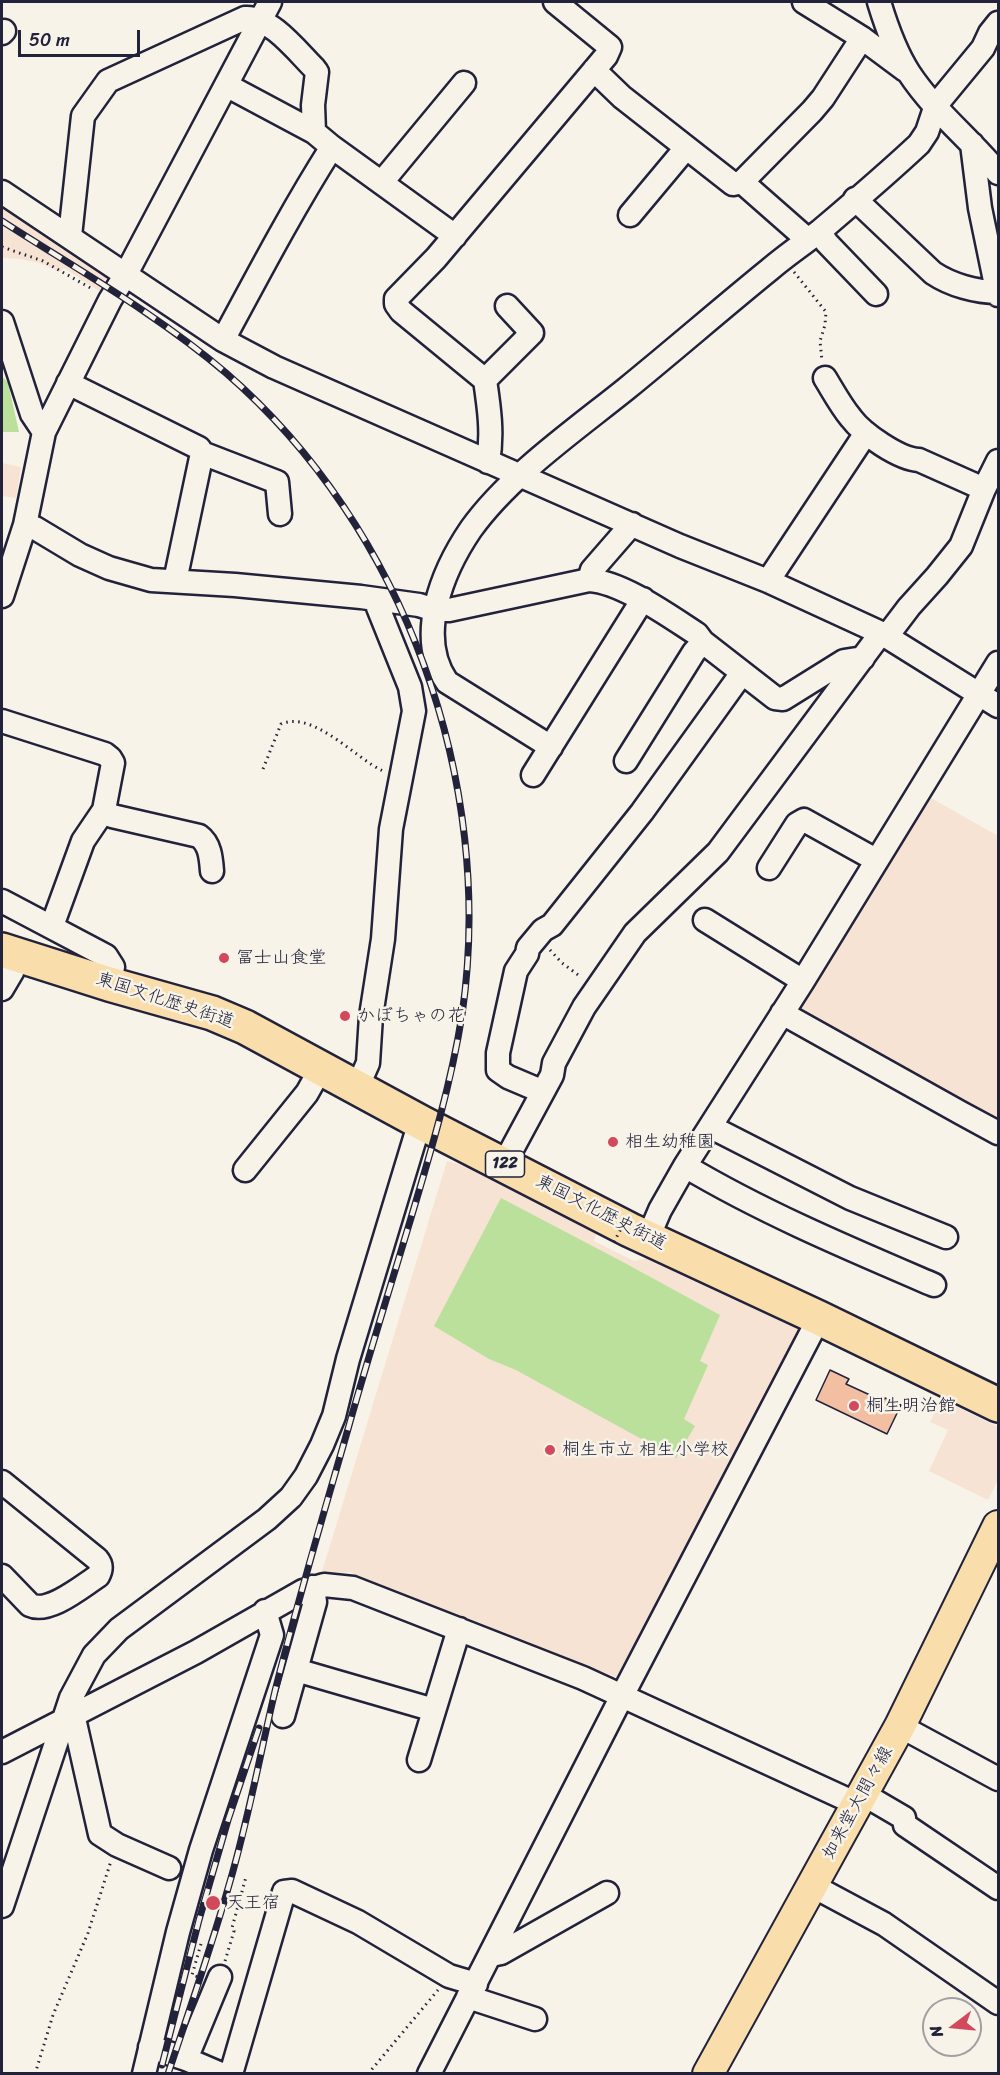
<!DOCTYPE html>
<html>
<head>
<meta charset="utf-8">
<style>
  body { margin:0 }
  #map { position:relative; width:1000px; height:2075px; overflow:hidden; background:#f7f3e8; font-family:Sriracha,sans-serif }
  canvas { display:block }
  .frame { position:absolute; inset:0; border:3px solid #22223b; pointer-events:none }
  .north { position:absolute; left:922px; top:1997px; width:60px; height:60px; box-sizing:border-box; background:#f7f3e8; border:2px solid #a29fa3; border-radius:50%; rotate:254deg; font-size:16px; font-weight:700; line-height:24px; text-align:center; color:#22223b }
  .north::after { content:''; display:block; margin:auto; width:21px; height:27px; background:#d1495b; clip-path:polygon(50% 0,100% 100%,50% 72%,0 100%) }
  .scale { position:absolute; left:18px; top:30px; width:122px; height:27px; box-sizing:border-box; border:3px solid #22223b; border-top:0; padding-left:8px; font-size:18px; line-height:21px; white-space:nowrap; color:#22223b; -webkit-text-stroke:4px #f7f3e8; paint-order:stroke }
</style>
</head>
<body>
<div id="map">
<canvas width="1000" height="2075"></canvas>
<div class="frame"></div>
<div class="north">N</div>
<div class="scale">50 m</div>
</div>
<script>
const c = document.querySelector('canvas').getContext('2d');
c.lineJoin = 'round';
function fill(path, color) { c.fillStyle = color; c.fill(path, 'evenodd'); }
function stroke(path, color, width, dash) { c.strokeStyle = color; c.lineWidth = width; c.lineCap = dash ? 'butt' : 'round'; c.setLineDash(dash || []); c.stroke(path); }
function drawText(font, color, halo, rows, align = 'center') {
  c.font = font + ' Sriracha,"Klee One",sans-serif'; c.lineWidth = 5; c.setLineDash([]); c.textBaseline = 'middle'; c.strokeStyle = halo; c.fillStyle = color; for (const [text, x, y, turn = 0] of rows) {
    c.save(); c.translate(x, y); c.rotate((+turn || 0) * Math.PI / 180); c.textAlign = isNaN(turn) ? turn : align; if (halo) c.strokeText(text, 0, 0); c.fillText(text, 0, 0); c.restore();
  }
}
fill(new Path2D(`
  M2 198 104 264 106 278 99 291 64 268 60 272 40 263 20 259 2 258Z
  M2 463 21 467 16 498 2 496Z
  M931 798 998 836V1124L793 1014 889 858Z
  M447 1161 472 1168 596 1234 594 1241 634 1261 652 1257 807 1329 616 1677 349 1572 321 1575Z
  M941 1399 998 1427V1480L988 1500 929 1471 948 1430 930 1422Z`), '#f6e3d3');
fill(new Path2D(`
  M2 376 8 383 19 432H2Z
  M501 1198 621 1261 720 1315 700 1361 708 1365 684 1419 695 1426 676 1458 516 1370 489 1359 434 1326Z`), '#bae09c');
const building = new Path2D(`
  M830 1370 849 1379 846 1384 883 1401 885 1398 901 1405 887 1434 816 1400Z`);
fill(building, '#f2bfa3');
stroke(building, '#22223b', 1.5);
const minor = new Path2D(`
  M804 2 862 38 905 70
  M879 2C886 25 896 53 909 73 934 111 970 139 998 173
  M2 33 4 31
  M594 70 622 97 733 184 742 182 812 111 823 98 862 38
  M226 85 314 132 332 147 455 236
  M972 144 980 208 998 295
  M382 182 464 83
  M742 182 808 240
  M2 192 223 340 274 367 680 546 768 581 881 633 998 706
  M855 199 933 273C951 285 976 292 998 292
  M630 215 686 148
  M819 232 827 243 876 294
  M70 236 83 116 108 81 245 18C270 16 297 51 314 68L317 72 313 105 314 132
  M2 322 32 414 44 432
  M223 340C258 275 292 210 332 147
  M825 378C833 391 841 406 851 418 863 434 899 459 919 460L984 489
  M485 380 532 333 507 306
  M68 383 199 448 202 453
  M488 462C493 434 489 407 485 380L401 311 396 304V299L436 258 606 56 610 47 555 2
  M25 525 35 528 80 555 109 568 151 580 235 585 361 597 419 605 435 610H449L589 580 592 570 632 524
  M589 580C622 582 669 616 697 634L703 642 775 698 783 699 844 661 863 658
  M175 581 202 453 277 482 280 514
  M768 581 866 433
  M2 596 25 525 44 432 110 300 126 274 270 2
  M887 636 909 607 937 576 961 546 984 489 998 461
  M2 721 105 754 110 758 113 763 104 810 83 841 52 926
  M551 747 447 682C415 636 443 570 471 529 509 476 575 430 626 389 674 350 721 309 769 270 785 256 803 244 820 231 853 203 887 174 919 144L927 132 936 105 983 48 990 33 998 23
  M626 761 694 652 703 642
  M533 775 643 599
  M104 810 112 816 199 836C210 844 211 858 212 871
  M769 868 797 824 804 820 876 860
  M2 901 106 956 113 967 109 984
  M705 920 803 981
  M2 989 12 972 19 955
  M782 1013 961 1113 998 1133
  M357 1088 368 1063 371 1016 383 939 391 829 414 711 410 687 375 600
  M541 1091 508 1077 498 1070V1053L516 971 527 954 528 948 543 930 552 925 642 812 742 673
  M711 1127 850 1198 946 1237
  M504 1164 552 1075 554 1063 584 1007 635 933 718 852 881 633
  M685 1166C764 1213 850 1249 934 1285
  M245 1170 307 1093 321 1068
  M648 1238 660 1210 685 1166 803 981 998 663
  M2 1482 97 1559C102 1565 102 1569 98 1576 81 1587 49 1614 30 1605L2 1576
  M296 1670 434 1710
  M73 1714 100 1834 117 1845 169 1868
  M283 1716 315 1602 313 1587
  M900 1726 998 1779
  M2 1752 196 1652 303 1591 324 1585 353 1588 583 1678 857 1804
  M419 1760 459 1629
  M863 1794 904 1818 905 1825 998 1888
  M813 1886 884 1924 998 2003
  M2 1906 71 1698 94 1655 119 1629 267 1519 291 1497 306 1476 322 1445 334 1416 348 1359 415 1138 422 1123
  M491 1955 501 1953 607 1893
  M468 1997 535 2019
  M150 2047 186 2059 221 2074
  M186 2059 220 1977
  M144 2074 178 1932 201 1850 272 1635 265 1611
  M231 2074 284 1892 292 1891 358 1922 449 1976 476 1984
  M429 2074 622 1696 819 1318`);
const major = new Path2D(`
  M708 2074 900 1726 998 1526`);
const highway = new Path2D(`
  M2 950 109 984 212 1013 245 1027 422 1123 630 1230 819 1318 998 1405`);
stroke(minor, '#22223b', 27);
stroke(major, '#22223b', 34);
stroke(highway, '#22223b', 38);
stroke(new Path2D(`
  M2 247 43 261 94 290
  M794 272 826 312 825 325 820 341 822 361
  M263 769 281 724C313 710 355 758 383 771
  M550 950 562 963 581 977
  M201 1944 192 1975 201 1978
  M225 1961 234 1931 232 1928 246 1877
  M35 2074 53 2015 88 1933 111 1861
  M368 2074 438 1990`), '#22223b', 3, [1.5, 4.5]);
stroke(minor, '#f7f3e8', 22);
stroke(major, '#f9deab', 30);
stroke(highway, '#f9deab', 33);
const rail = new Path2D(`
  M2 221C78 270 157 314 226 373 405 528 496 782 462 1015 451 1084 431 1151 411 1218 390 1288 368 1358 348 1429 323 1516 297 1603 275 1691 260 1755 248 1821 229 1885 211 1948 189 2011 168 2074
  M162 2065 199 1920 228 1820 259 1728`);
stroke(rail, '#22223b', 7);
stroke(rail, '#f7f3e8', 4.5, [14]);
stroke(new Path2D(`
  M614 1242 626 1219`), '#22223b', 3, [1.5, 4.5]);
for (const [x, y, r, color] of [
  [224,958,6,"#d1495b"],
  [345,1016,6,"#d1495b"],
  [613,1142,6,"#d1495b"],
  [854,1406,6,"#d1495b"],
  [550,1450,6,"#d1495b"],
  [213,1903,8,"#d1495b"]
]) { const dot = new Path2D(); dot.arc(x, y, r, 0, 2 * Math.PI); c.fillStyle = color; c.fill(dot); stroke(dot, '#f7f3e8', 2); }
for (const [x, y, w] of [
  [505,1164,39]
]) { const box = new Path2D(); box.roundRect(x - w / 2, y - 13, w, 26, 4.5); c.fillStyle = '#f7f3e8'; c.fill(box); stroke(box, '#22223b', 1.5); }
drawText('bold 16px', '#22223b', null, [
  ["122",505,1164]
]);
drawText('18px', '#22223b', '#f7f3e8', [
  ["冨士山食堂",236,958],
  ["かぼちゃの花",357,1016],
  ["相生幼稚園",625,1142],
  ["桐生明治館",866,1406],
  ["桐生市立 相生小学校",562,1450],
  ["天王宿",226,1903]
], 'left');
drawText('18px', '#22223b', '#f7f3e8', [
  ["東国文化歴史街道",165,1001,18],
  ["東国文化歴史街道",601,1213,27],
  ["如来堂大間々線",858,1803,-61]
]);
</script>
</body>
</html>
